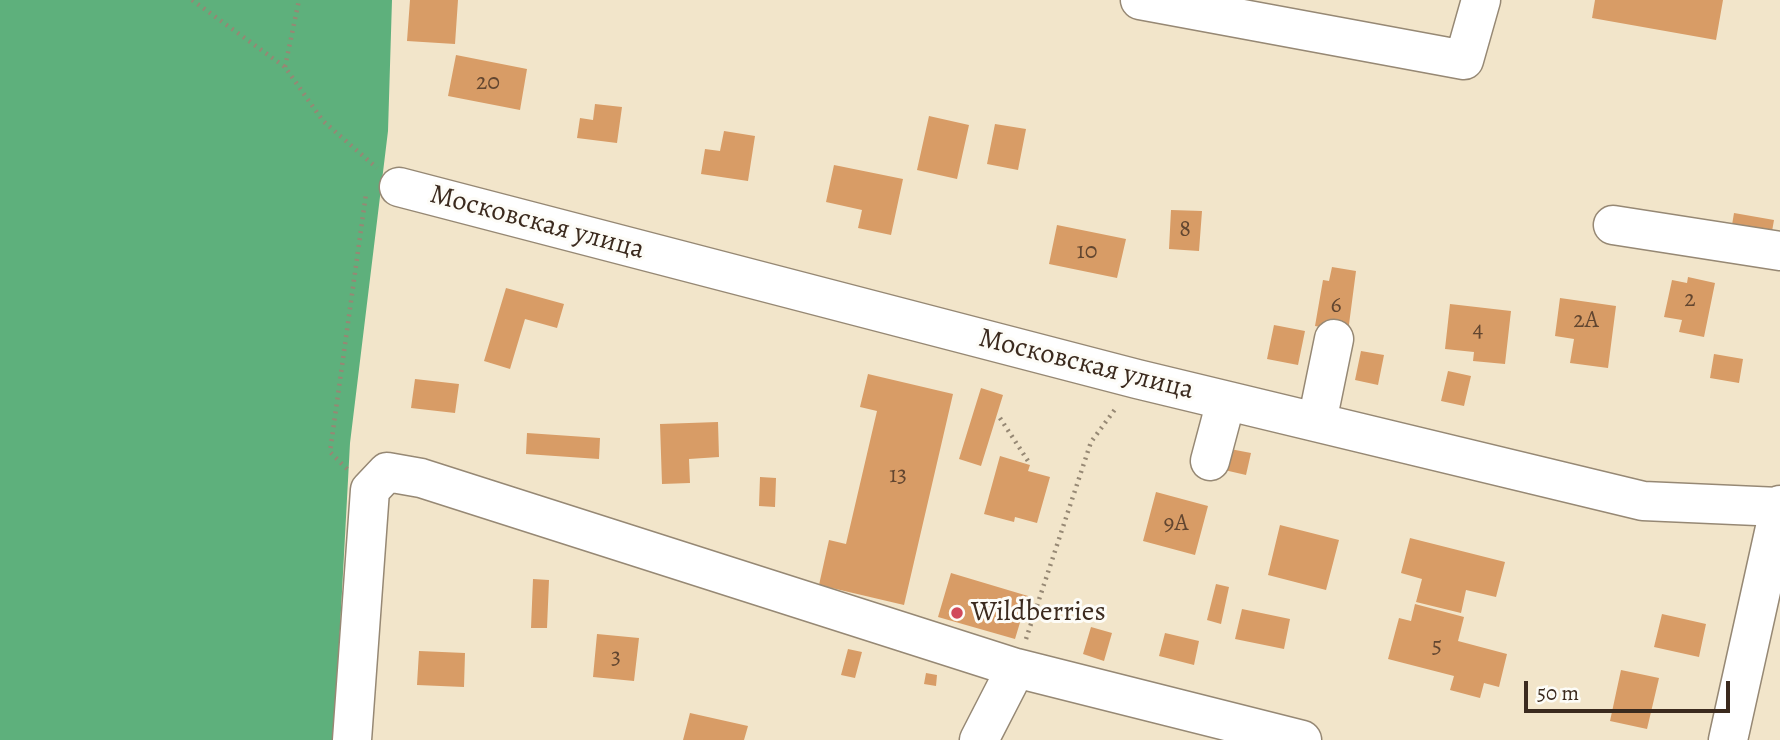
<!DOCTYPE html>
<html>
<head>
<meta charset="utf-8">
<style>
  body { margin:0 }
  #map { position:relative; width:1780px; height:740px; overflow:hidden; background:#f2e5ca; font-family:Alegreya,serif }
  canvas { display:block }
  .scale { position:absolute; left:1524px; top:681px; width:206px; height:32px; box-sizing:border-box; border:4px solid #3b2a1e; border-top:0; padding-left:9px; font-size:21px; line-height:24px; white-space:nowrap; color:#3b2a1e; -webkit-text-stroke:5px #fdfcf7; paint-order:stroke }
</style>
</head>
<body>
<div id="map">
<canvas width="1780" height="740"></canvas>
<div class="scale">50 m</div>
</div>
<script>
const c = document.querySelector('canvas').getContext('2d');
c.lineJoin = 'round';
function fill(path, color) { c.fillStyle = color; c.fill(path, 'evenodd'); }
function stroke(path, color, width, dash) { c.strokeStyle = color; c.lineWidth = width; c.lineCap = dash ? 'butt' : 'round'; c.setLineDash(dash || []); c.stroke(path); }
function drawText(font, color, halo, rows, align = 'center') {
  c.font = font + ' Alegreya,serif'; c.lineWidth = 6; c.setLineDash([]); c.textBaseline = 'middle'; c.strokeStyle = halo; c.fillStyle = color; for (const [text, x, y, turn = 0] of rows) {
    c.save(); c.translate(x, y); c.rotate((+turn || 0) * Math.PI / 180); c.textAlign = isNaN(turn) ? turn : align; if (halo) c.strokeText(text, 0, 0); c.fillText(text, 0, 0); c.restore();
  }
}
fill(new Path2D(`
  M0 0H392L388 131 350 443 334 740H0Z`), '#5eb07c');
fill(new Path2D(`
  M410 0H458L455 44 407 41Z
  M1595 0H1723L1716 40 1592 18Z
  M456 55 527 69 520 110 448 96Z
  M595 104 622 107 617 143 577 138 580 118 593 120Z
  M929 116 969 125 957 179 917 170Z
  M995 124 1026 129 1018 170 987 164Z
  M724 131 755 136 748 181 701 174 705 149 720 151Z
  M834 165 903 179 891 235 858 228 862 210 826 202Z
  M1171 210 1202 211 1199 251 1169 249Z
  M1734 213 1774 220 1770 243 1730 237Z
  M1057 225 1126 239 1117 278 1049 264Z
  M1332 267 1356 271 1348 332 1315 326 1323 280 1329 281Z
  M1688 277 1715 283 1704 337 1679 332 1682 320 1664 317 1672 280 1687 283Z
  M506 288 564 304 557 328 525 319 510 369 484 361Z
  M1560 298 1616 306 1608 368 1570 363 1574 339 1555 336Z
  M1450 304 1511 311 1505 364 1473 361 1474 352 1445 349Z
  M1274 325 1305 331 1298 365 1267 359Z
  M1361 351 1384 355 1378 385 1355 380Z
  M1714 354 1743 359 1739 383 1710 378Z
  M1448 371 1471 376 1464 406 1441 401Z
  M868 374 953 394 904 605 819 585 829 540 846 544 877 411 860 407Z
  M415 379 459 384 455 413 411 408Z
  M981 388 1003 395 981 466 959 459Z
  M718 422 719 457 689 459 690 483 662 484 660 424Z
  M527 433 600 438 599 459 526 454Z
  M1225 448 1251 453 1246 475 1220 469Z
  M1000 456 1030 465 1028 471 1050 477 1037 523 1015 517 1014 522 984 514Z
  M760 477 776 478 775 507 759 506Z
  M1156 492 1208 506 1195 555 1143 541Z
  M1280 525 1339 540 1326 590 1268 575Z
  M1410 538 1505 562 1496 597 1466 590 1461 613 1416 602 1422 579 1401 573Z
  M951 573 1028 596 1015 639 938 617Z
  M533 579 549 580 547 628H531Z
  M1216 584 1229 587 1221 624 1207 620Z
  M1415 604 1464 617 1458 641 1507 654 1499 687 1484 683 1480 698 1450 690 1454 676 1388 659 1399 618 1411 621Z
  M1242 609 1290 619 1284 649 1235 639Z
  M1662 614 1706 624 1699 657 1654 647Z
  M1091 627 1112 633 1104 661 1083 654Z
  M1165 633 1199 641 1194 665 1159 656Z
  M597 634 639 638 634 681 593 677Z
  M848 649 862 652 855 678 841 675Z
  M419 651 465 653 464 687 417 685Z
  M1621 670 1659 678 1647 729 1610 721Z
  M926 673 937 675 936 686 924 684Z
  M690 713 748 726 744 740H683Z`), '#d89c66');
const minor = new Path2D(`
  M1140 0 1464 60 1481 0
  M399 187 1137 379 1643 501 1780 507
  M1613 225 1780 251
  M1317 422 1334 339
  M1210 461 1226 401
  M352 740 370 490 387 472 421 478 1016 668 1302 740
  M979 740 1016 668
  M1728 740 1780 505`);
stroke(minor, '#968874', 41);
stroke(new Path2D(`
  M192 0 285 67 323 121 377 168
  M285 67 299 0
  M1000 418 1028 461
  M347 469 330 452 366 194
  M1026 639 1091 442 1116 408`), '#968874', 4.5, [2, 5]);
stroke(minor, '#fff', 38);
for (const [x, y, r, color] of [
  [957,613,7,"#d1495b"]
]) { const dot = new Path2D(); dot.arc(x, y, r, 0, 2 * Math.PI); c.fillStyle = color; c.fill(dot); stroke(dot, '#fdfcf7', 2.5); }
drawText('24px', '#624630', null, [
  ["20",488,83],
  ["8",1185,230],
  ["10",1087,252],
  ["2",1690,300],
  ["6",1336,306],
  ["2А",1586,321],
  ["4",1478,330],
  ["13",898,476],
  ["9А",1176,524],
  ["5",1437,647],
  ["3",616,658]
]);
drawText('28px', '#3b2a1e', '#fdfcf7', [
  ["Московская улица",537,223,15],
  ["Московская улица",1086,365,14]
]);
drawText('28px', '#3b2a1e', '#fdfcf7', [
  ["Wildberries",971,613]
], 'left');
</script>
</body>
</html>
